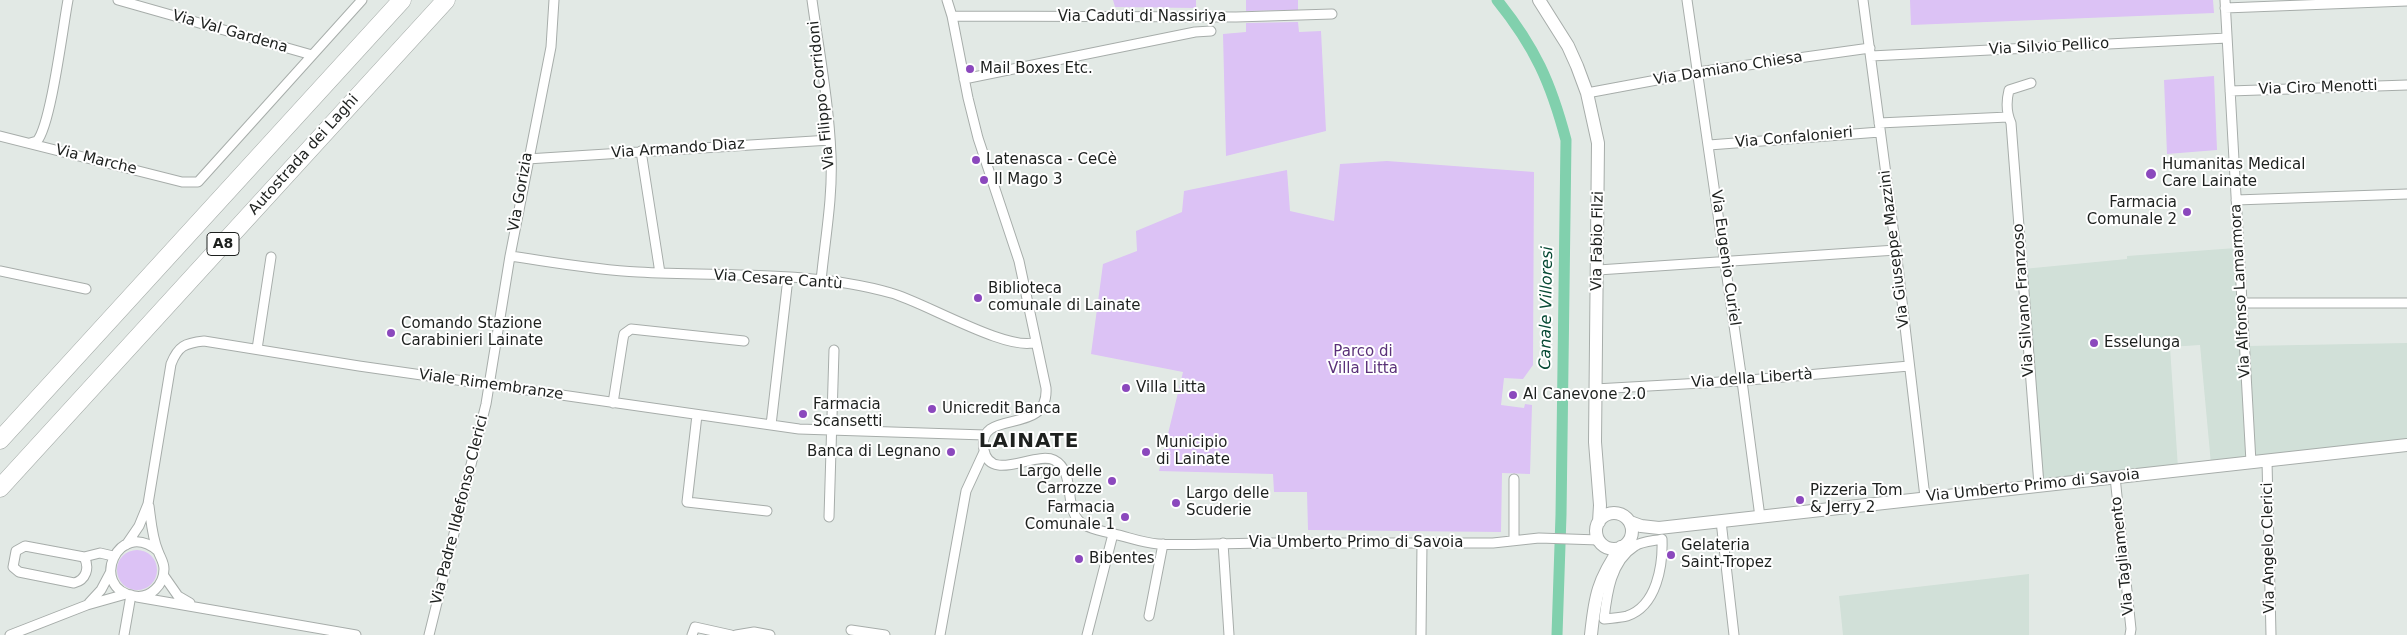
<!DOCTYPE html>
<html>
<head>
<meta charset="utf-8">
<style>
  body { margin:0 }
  canvas { display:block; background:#e2e9e5 }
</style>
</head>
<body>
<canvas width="2407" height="635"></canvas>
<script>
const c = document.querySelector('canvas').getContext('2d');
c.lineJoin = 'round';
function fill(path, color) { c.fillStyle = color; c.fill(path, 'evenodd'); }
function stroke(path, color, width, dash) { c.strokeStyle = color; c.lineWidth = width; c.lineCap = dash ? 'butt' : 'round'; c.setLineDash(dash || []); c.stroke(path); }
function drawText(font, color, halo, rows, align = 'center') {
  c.font = font + ' "DejaVu Sans",sans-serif'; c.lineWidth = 4; c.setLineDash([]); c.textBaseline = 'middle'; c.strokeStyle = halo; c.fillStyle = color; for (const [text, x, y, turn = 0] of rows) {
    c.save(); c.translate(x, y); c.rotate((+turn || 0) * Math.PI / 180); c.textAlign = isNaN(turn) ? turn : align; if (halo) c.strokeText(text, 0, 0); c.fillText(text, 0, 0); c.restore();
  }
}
fill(new Path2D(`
  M2236 248 2249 460 2211 464 2200 345 2170 347 2178 468 2041 483 2023 269 2127 259V256Z
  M2407 343V441L2253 460 2246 346Z
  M2029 574V635H1843L1839 596Z`), '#d1e0d8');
fill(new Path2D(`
  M1113 0H1196V8L1115 7Z
  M1246 0H1298V10L1246 11Z
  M1910 0H2213L2214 13 1911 25Z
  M1298 22 1299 32 1321 31 1326 131 1226 156 1223 34 1246 32V23Z
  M2214 76 2217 150 2167 154 2164 80Z
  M1387 161 1534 172 1533 365 1523 379 1504 378 1501 405 1524 408 1525 404 1532 405 1530 474 1502 473 1501 532 1308 530 1307 492H1274L1273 474 1159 471 1183 372 1091 354 1103 264 1137 251 1136 231 1182 212 1184 191 1287 170 1290 211 1334 221 1340 164Z
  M117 570a20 20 0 1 1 40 0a20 20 0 1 1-40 0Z`), '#dcc2f5');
stroke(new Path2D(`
  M1497 0C1535 47 1551 83 1566 140L1561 515 1557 635`), '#81d0ad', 11);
const street = new Path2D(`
  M118 0 312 55
  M812 0C819 51 829 103 831 155 833 197 825 239 821 281
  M947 0 952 16 968 98 978 138 1019 261 1046 388C1049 438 976 406 984 450 990 483 1035 451 1054 460 1078 472 1061 514 1085 525 1093 530 1104 531 1114 534 1128 537 1143 543 1158 544 1194 546 1231 543 1267 543 1342 543 1418 543 1493 543L1539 538 1599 540
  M1687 0 1742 381 1760 517
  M1863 0 1896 250 1925 497
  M2225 0 2251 462
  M2225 8 2407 1
  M952 16 1236 17 1332 14
  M1871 56 2227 38
  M964 79 1195 32 1211 31
  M2031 83 2009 90C2006 102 2006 112 2011 123L2039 485
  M2230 91 2407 85
  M1587 93 1705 71 1870 48
  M1879 123 2008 117
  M0 136 182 182H198L362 0
  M30 143 37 141C51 125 63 26 68 0
  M1709 145 1880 132
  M641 151 660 273
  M527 159 830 140
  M2236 200 2407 194
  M510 256C552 262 595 270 638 272 720 277 812 270 891 293 922 301 1009 353 1036 342
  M1598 270 1896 250
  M0 271 86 289
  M2242 303H2407
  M257 349 271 257
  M1595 389 1738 381 1909 366
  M613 403 623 339 624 334 631 329 744 341
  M697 415 687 502 767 511
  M771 425 788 278
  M2267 461 2271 635
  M2115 477 2131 629 2130 635
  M1514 479V540
  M149 506C151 520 152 537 158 551 160 557 164 562 164 569 164 585 150 599 134 596 88 588 118 517 158 551
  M829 517 834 350
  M1721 521 1734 635
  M1662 539C1663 565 1657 606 1627 616 1620 618 1611 618 1604 619 1607 593 1611 561 1635 546 1642 541 1654 541 1662 539Z
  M1223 543 1229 635
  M126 545 139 526 148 504 171 364C178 346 185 343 204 341L359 366 799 429 985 435
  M84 557C90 568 86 580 74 583L19 572 13 567 16 551 25 546 84 557 100 553 113 556
  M164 576 178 596 190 603
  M137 597 356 635
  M89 603 101 590 110 573
  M1149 616 1163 544
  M851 630 885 635
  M10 635 87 605 126 594
  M124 635 131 595
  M429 635 486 404 510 256 551 47 554 0
  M692 635 695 627 731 635
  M736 635 754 632 770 635
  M940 635 966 491 984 452
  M1087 635 1113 534
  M1421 635 1422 543`);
const secondary = new Path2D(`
  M1539 0 1568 46 1577 66 1587 93 1598 143 1595 442 1600 505 1599 522
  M1596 531a18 18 0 1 1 36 0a18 18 0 1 1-36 0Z
  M1630 522 1641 526 1659 528 2407 445
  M1591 635C1595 596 1598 580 1621 547`);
const highway = new Path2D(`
  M0 440 402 0
  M0 488 446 0`);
stroke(street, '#a7adaa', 11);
stroke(secondary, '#a7adaa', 14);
stroke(highway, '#a7adaa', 19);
stroke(street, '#fff', 9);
stroke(secondary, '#fff', 12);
stroke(highway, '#fff', 18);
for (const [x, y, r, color] of [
  [970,69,5,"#8b48bd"],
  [976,160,5,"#8b48bd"],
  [2151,174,6,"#8b48bd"],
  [984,180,5,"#8b48bd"],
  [2187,212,5,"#8b48bd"],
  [978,298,5,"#8b48bd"],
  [391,333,5,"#8b48bd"],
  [2094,343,5,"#8b48bd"],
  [1126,388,5,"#8b48bd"],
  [1513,395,5,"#8b48bd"],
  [932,409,5,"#8b48bd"],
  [803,414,5,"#8b48bd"],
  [951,452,5,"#8b48bd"],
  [1146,452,5,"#8b48bd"],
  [1112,481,5,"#8b48bd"],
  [1800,500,5,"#8b48bd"],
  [1176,503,5,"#8b48bd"],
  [1125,517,5,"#8b48bd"],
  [1671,555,5,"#8b48bd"],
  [1079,559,5,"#8b48bd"]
]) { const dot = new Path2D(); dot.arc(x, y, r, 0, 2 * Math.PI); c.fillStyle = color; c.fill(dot); stroke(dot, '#fff', 2); }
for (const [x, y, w] of [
  [223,244,32]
]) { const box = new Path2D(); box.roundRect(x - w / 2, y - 11.5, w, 23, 4); c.fillStyle = '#fff'; c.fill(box); stroke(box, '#1d201e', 1); }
drawText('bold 14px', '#1d201e', null, [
  ["A8",223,244]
]);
drawText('15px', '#1d201e', '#fff', [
  ["Via Caduti di Nassiriya",1142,17],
  ["Via Val Gardena",230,32,16],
  ["Via Silvio Pellico",2049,47,-3],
  ["Via Damiano Chiesa",1728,69,-9],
  ["Via Ciro Menotti",2318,88,-2],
  ["Via Filippo Corridoni",822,95,-96],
  ["Via Confalonieri",1794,138,-5],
  ["Via Armando Diaz",678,149,-4],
  ["Autostrada dei Laghi",304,155,-48],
  ["Via Marche",96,160,14],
  ["Via Gorizia",521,192,-80],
  ["Via Fabio Filzi",1598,241,-89],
  ["Via Giuseppe Mazzini",1895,249,-97],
  ["Via Eugenio Curiel",1725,258,82],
  ["Via Cesare Cantù",778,280,4],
  ["Via Alfonso Lamarmora",2241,291,-93],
  ["Via Silvano Franzoso",2024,300,-94],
  ["Via della Libertà",1752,379,-4],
  ["Viale Rimembranze",491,385,8],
  ["Via Umberto Primo di Savoia",2033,486,-6],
  ["Via Padre Ildefonso Clerici",460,510,-76],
  ["Via Umberto Primo di Savoia",1356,543],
  ["Via Angelo Clerici",2269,548,-91],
  ["Via Tagliamento",2123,556,-96]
]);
drawText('15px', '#1d201e', '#fff', [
  ["Mail Boxes Etc.",980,69],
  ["Latenasca - CeCè",986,160],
  ["Humanitas Medical",2162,165],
  ["Care Lainate",2162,182],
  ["Il Mago 3",994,180],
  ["Farmacia",2177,203,"right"],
  ["Comunale 2",2177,220,"right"],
  ["Biblioteca",988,289],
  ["comunale di Lainate",988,306],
  ["Comando Stazione",401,324],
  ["Carabinieri Lainate",401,341],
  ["Esselunga",2104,343],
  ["Villa Litta",1136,388],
  ["Al Canevone 2.0",1523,395],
  ["Farmacia",813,405],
  ["Scansetti",813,422],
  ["Unicredit Banca",942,409],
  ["Municipio",1156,443],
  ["di Lainate",1156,460],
  ["Banca di Legnano",941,452,"right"],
  ["Largo delle",1102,472,"right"],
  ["Carrozze",1102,489,"right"],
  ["Pizzeria Tom",1810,491],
  ["& Jerry 2",1810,508],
  ["Largo delle",1186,494],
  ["Scuderie",1186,511],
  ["Farmacia",1115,508,"right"],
  ["Comunale 1",1115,525,"right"],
  ["Gelateria",1681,546],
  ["Saint-Tropez",1681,563],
  ["Bibentes",1089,559]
], 'left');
drawText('15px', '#5a3179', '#fff', [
  ["Parco di",1363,352],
  ["Villa Litta",1363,369]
]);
drawText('italic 16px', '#074a34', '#fff', [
  ["Canale Villoresi",1547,308,-89]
]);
c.letterSpacing = '1px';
drawText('bold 20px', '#1d201e', '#fff', [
  ["LAINATE",1029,442]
]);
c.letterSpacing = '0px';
</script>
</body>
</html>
